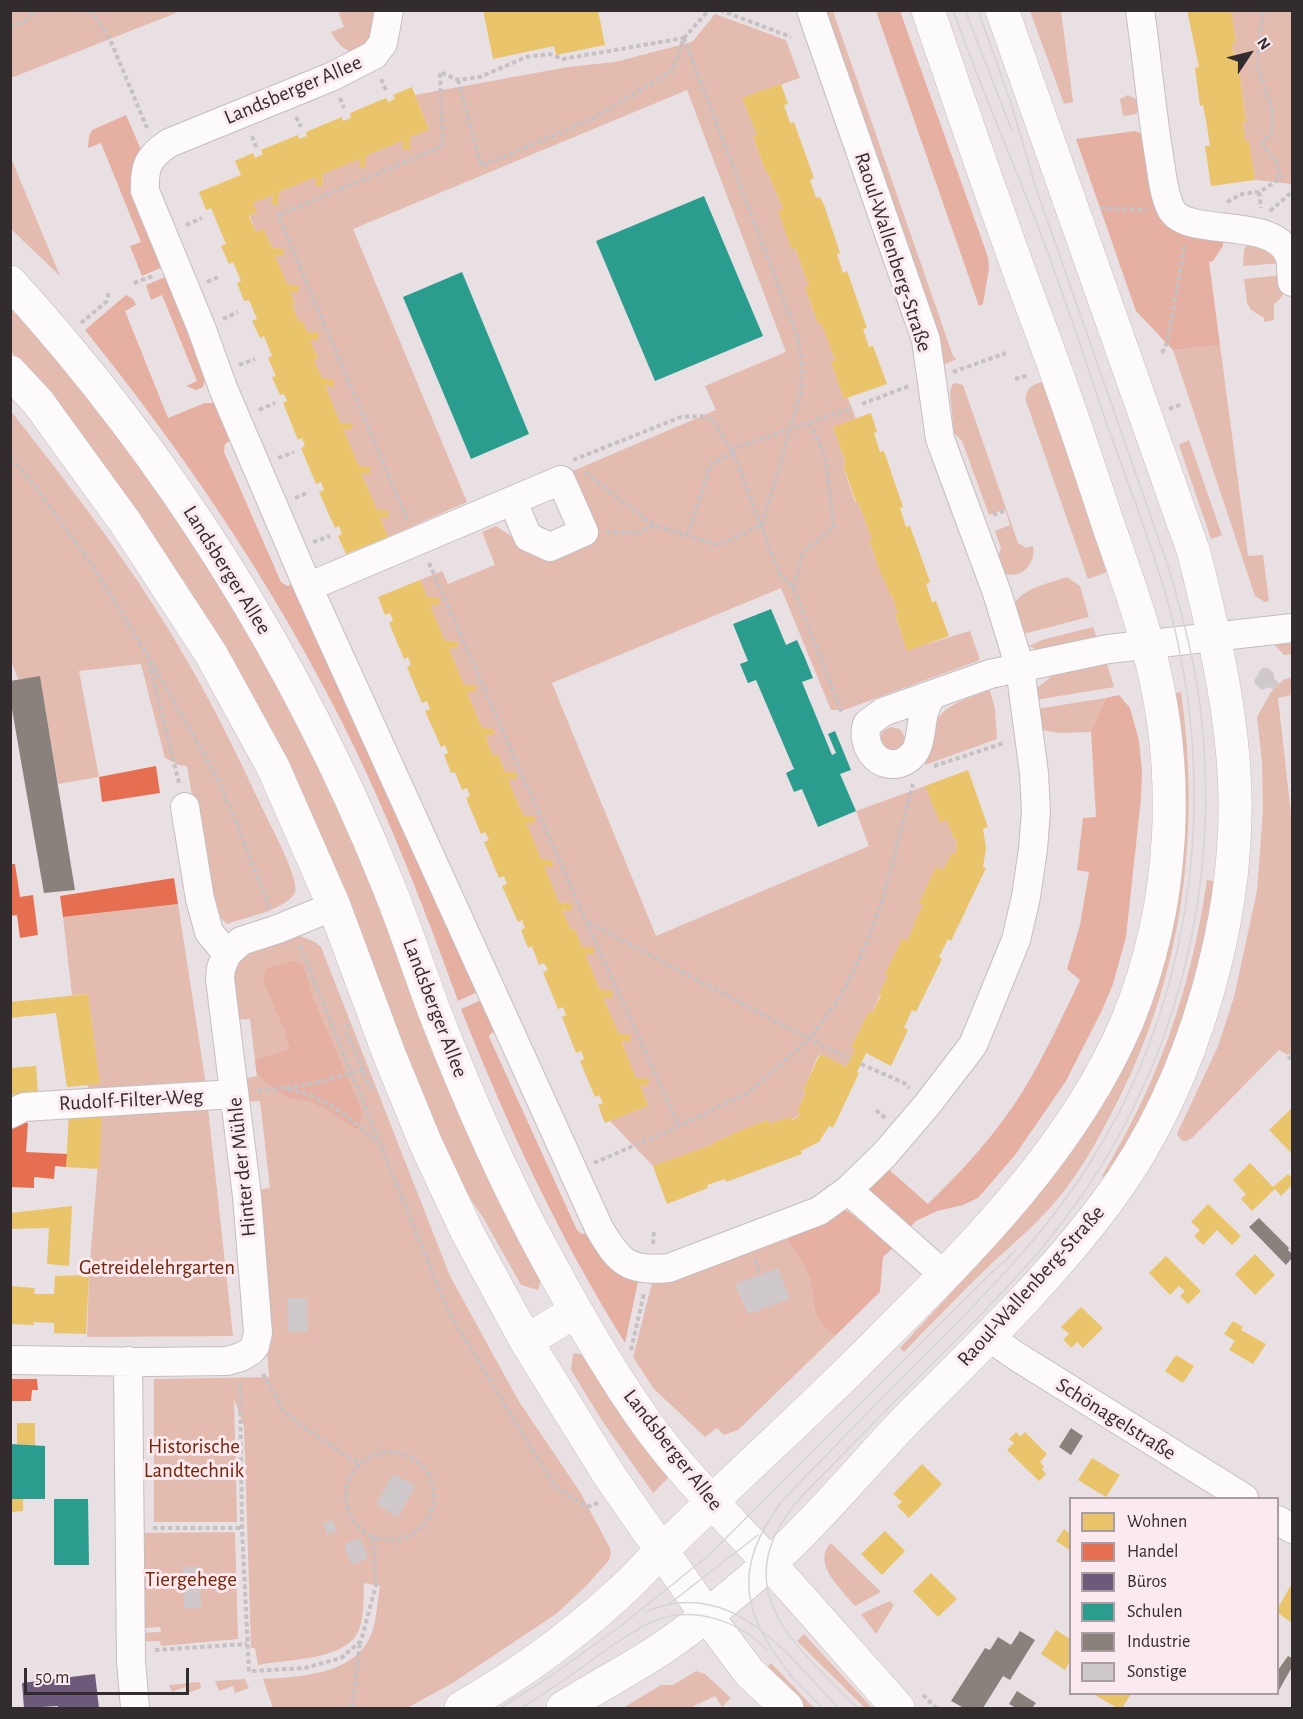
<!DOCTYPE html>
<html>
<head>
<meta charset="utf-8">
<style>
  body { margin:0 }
  #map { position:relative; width:1303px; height:1719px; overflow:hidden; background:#e8e0e2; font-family:"Alegreya Sans",sans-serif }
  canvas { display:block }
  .frame { position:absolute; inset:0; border:12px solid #322c2e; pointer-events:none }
  .legend { position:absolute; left:1069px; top:1497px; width:210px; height:198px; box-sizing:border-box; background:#fae9ee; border:2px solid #aa9da1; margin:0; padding:8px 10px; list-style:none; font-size:18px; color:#322c2e }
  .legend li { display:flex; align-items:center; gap:12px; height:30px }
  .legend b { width:30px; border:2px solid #aa9da1 }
  .north { position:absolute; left:1219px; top:24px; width:60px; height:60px; -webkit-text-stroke:4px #fae9ee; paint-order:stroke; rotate:55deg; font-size:16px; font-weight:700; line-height:24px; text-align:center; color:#322c2e }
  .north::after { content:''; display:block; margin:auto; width:21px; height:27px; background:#322c2e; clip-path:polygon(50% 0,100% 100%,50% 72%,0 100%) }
  .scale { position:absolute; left:24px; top:1668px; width:165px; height:27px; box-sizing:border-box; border:3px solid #322c2e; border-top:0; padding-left:8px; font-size:18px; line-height:21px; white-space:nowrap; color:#322c2e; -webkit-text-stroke:4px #fae9ee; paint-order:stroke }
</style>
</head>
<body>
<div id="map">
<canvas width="1303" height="1719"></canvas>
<div class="frame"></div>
<ul class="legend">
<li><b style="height:16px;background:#e9c46a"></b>Wohnen</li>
<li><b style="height:16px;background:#e76f51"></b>Handel</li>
<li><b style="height:16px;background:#6d597a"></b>Büros</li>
<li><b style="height:16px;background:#2a9d8f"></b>Schulen</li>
<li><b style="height:16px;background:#8a817c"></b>Industrie</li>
<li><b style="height:16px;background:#cfc9cb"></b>Sonstige</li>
</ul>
<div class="north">N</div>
<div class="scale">50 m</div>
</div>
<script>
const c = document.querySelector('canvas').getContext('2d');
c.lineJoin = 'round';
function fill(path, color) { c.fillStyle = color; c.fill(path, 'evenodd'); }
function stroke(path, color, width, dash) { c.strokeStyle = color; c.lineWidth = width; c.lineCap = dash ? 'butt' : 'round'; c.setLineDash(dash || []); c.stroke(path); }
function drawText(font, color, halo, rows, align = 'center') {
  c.font = font + ' "Alegreya Sans",sans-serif'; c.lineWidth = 6; c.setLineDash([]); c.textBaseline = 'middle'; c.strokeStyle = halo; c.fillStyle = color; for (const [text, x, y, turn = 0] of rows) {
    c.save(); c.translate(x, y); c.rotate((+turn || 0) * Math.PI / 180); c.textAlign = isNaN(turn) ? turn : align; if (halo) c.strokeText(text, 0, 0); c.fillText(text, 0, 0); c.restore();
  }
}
fill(new Path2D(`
  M11 10H181V11L11 78Z
  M338 11H378L373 39 351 52C341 47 337 43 331 32L344 27Z
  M821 11H833L953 356 957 359 938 367Z
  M1030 11H1061L1073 102 1064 104Z
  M1231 11H1292V184L1255 180 1249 141H1245L1243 122 1246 121 1238 62H1235L1232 43 1236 42Z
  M715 14 786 40 800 78 742 98 757 135 753 137 766 173H768L783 209 793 249 795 248 809 286 805 287 818 324 821 323 835 360 831 362 844 399 848 398 856 419 833 427 846 464 843 466 855 502H858L872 539 869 541C878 567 889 588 898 613L895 615 907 650 970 631 980 660 844 710H831L781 588 552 683 656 936 869 846 856 811 925 786 940 823 947 820 954 839 957 838 956 854 952 853 943 870 936 867 919 903 923 905 907 941 885 974 888 976 872 1013 869 1011 852 1046 855 1049 846 1067 819 1054 803 1090 806 1092 797 1111 800 1113C793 1122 781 1122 770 1124L768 1120 732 1134V1135L714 1142V1144L653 1166 610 1121 648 1106 641 1087V1085L648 1086 649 1079 636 1078 622 1043 623 1041 630 1042 631 1035 619 1034 604 1000 605 997 611 998 613 991 600 990 586 956 587 953 593 955 594 948 582 947 575 929 571 930 563 912 572 904 559 903 545 868 546 866 552 867 553 861 541 859 527 824V822L534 824 535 817 523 815 509 782V778L516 780 517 774 505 772 498 754 493 756 486 738 487 735 493 736 494 729 482 728 468 695 469 691 475 693 476 686 464 685 450 651 451 647 457 649 458 642 445 641 431 608 432 604 438 605 440 599 427 597 420 580 442 571 448 584 495 565 482 532 496 526 544 558 596 538 568 473 716 410 705 386 786 352 687 90 353 229 467 502 388 537 380 517 388 518 389 511 377 510 361 473 369 474 371 468 359 466 343 429 351 430 352 424 340 423 325 385 333 387 334 380 322 378 314 360 318 358 310 340H318L319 333 307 332 302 321 299 322 292 305 295 303 290 292 298 293 299 286 287 284 275 255 283 256 284 250 272 248 264 230 256 232 250 216 257 212 253 203 273 195 271 204 278 205 279 192 316 177 315 185 322 187 323 174 360 159 359 167 365 168 366 156 404 140 402 149 409 150 410 137 429 129 415 95 568 67 615 62 692 42Z
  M1128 95 1140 101 1141 111 1132 115 1123 116 1120 99Z
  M11 158 60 276 11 229Z
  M1253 240 1282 263 1243 266 1244 249Z
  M1284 275C1286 290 1286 295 1274 304V320L1264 322V318L1251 310 1247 303 1244 279Z
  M10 298 121 436 279 677 543 1271 538 1290 521 1285 484 1219 452 1171 354 921 44 391 11 351Z
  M1220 345 1248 556 1263 555 1269 601 1265 602 1255 596 1173 350Z
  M1045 381 1110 571 1088 579 1026 401C1025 387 1034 384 1045 381Z
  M955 383 963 385 1018 543 1026 548 1033 546C1036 564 1023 578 1005 574L998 557 1001 548 995 531 1010 525 1005 509 989 515 962 441 954 433 950 392 952 385Z
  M10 410C73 490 136 571 186 659 216 710 241 763 266 816 273 830 299 879 295 892 289 909 243 918 227 924L216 913 210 902 187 766 179 765 165 758 141 664 79 671 99 777 58 784 40 677 18 679 11 661Z
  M1189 440 1222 535 1211 539 1179 445Z
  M1067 577 1080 586 1089 617 1019 635 1013 605C1025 587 1047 584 1067 577Z
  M1093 627 1098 641 1042 652 1029 646 1042 640Z
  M1292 639V654L1284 655 1272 642Z
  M1106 661 1114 687 1035 700 1036 689 1057 672Z
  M1292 677V695L1278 698 1292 823V1053L1288 1055 1279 1050 1193 1137 1187 1141H1182L1177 1134 1218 1046 1234 997 1257 891 1263 810 1262 762 1257 717 1271 692 1283 680Z
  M990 690 995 709 997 739 925 765C928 753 929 739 933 728 941 704 969 698 990 690Z
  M1181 692C1202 840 1181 985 1109 1118 1095 1145 1080 1171 1061 1195 1040 1221 1015 1242 990 1265 961 1293 932 1323 904 1352L900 1348 964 1279 1125 1054 1175 693Z
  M1106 698 1091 732 1060 733 1042 730 1036 709Z
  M891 727 900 729 907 741 892 755 879 739 883 731Z
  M1207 880 1214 881 1211 922 1172 1056 1108 1180 1102 1176C1159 1080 1191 990 1207 880Z
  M178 904 206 1085 89 1094 88 1085 100 1084 88 994 72 995 63 917Z
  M293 933 315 942 321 947 450 1276 518 1400 580 1492 610 1548 611 1554 609 1560 586 1586 556 1614 451 1684 407 1708H273L263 1679C298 1677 353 1675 370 1637 377 1622 377 1602 380 1586L364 1583C363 1599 365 1620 357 1634 341 1661 286 1659 258 1665L255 1648H251L244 1427 234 1399 237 1522H154V1379L269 1377 255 1190 270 1188 260 1101 245 1102 243 1079 257 1076 250 1019 236 1020 231 972 243 952Z
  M208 1108 233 1336 87 1337 89 1275 102 1113Z
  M782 1233C793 1247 803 1260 809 1278 817 1306 808 1315 835 1336L738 1430 724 1435 717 1428 705 1437 654 1389 633 1357 652 1283Z
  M575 1353 592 1357 671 1475 653 1493 603 1422 571 1370 573 1355Z
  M235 1532 238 1639 161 1646 160 1641 136 1642V1633L161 1632 160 1627 145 1628 144 1533Z
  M831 1543 881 1592 855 1606C842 1590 811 1563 831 1543Z
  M890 1601 894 1605 876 1634 861 1614Z
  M804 1634 872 1708H865L797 1641Z
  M771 1663 814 1708H804L764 1670Z
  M696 1671 705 1674 731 1698 722 1707 715 1696 690 1708H623L661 1685H673Z
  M245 1679 249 1688 235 1693 233 1686 219 1691 215 1681Z
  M200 1682 201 1688 188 1693 185 1687 172 1692 169 1685Z`), '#e4bbaf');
fill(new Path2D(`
  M876 11H900L988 257 989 268 983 304 979 306Z
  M126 115 142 152 165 266 142 276 130 246 141 242 101 143 88 148 89 136 92 130Z
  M1135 131 1143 134 1157 194 1223 241V246L1213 261 1209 262 1220 345 1173 350 1136 311 1076 139Z
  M168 276 207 374 203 387 196 390 186 386 197 381 162 295 151 300 146 285Z
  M126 295 133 299 136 305 125 311 168 418 205 403H215L235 438 225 444 224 452 281 582 287 586 295 584 482 990 458 1001C424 907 388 814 343 724 272 583 184 453 85 330Z
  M1119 695 1130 708 1139 741 1142 772 1141 798 1126 937 1113 984 1102 1010 1066 1081 1015 1155 978 1198 963 1205 937 1211 916 1221 909 1228 867 1189 886 1167 928 1204C963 1170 997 1133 1023 1091 1045 1055 1062 1017 1080 980L1067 969 1080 925 1089 872 1077 870 1083 818 1096 817 1091 732 1106 698Z
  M293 961 303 964 312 996 362 1111 358 1130 324 1108 309 1101 285 1097 257 1074 255 1060 290 1049 284 1029 263 980 267 968Z
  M486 998 501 1028 490 1034 489 1037 577 1230 582 1234 593 1231 639 1277 625 1343C559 1237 507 1125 461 1009Z
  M835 1210 848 1211 893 1248 883 1257 880 1292 835 1336C808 1315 817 1306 809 1278 803 1260 793 1247 782 1233Z`), '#e5afa1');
fill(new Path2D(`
  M483 10H598L605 45 556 55 554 46 493 59Z
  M1187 10H1231L1236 43H1232L1235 62H1238L1246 122H1243L1245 141H1249L1255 180 1211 186 1205 146H1210L1207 126 1203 105 1200 106 1195 68 1199 67Z
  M781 84 788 104 784 105 790 123 794 122 814 178 810 180 816 198 820 197 824 205 840 253 837 254 843 273 847 271 867 328 863 329 869 347 873 346 887 384 844 399 831 362 835 360 821 323 818 324 805 287 809 286 795 248 792 250 778 211 783 209 768 173H766L753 136 757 135 742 98Z
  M412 87 429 130 410 137V150L402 149 404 140 366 156 365 168 359 167 360 159 323 174 322 187 315 185 316 177 279 192 278 205 271 204 273 195 253 203 257 212 249 216 256 232 264 229 272 248 284 249 283 256 275 255 287 284 299 286 298 293 290 292 295 304 292 305 299 322 302 320 307 332 319 333 318 340H310L318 358 314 360 322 378 334 380V387L325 385 340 423 353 424 351 430 343 429 359 466 371 467 369 475 361 473 377 510 389 511 388 518 380 517 388 537 346 554 338 536 342 534 339 526 335 528 319 492 324 490 321 482 316 484 301 448 305 446 302 438 298 440 283 403 287 401 284 394 280 395 272 377 276 376 268 358 272 356 264 336 260 338 252 321 257 319 249 300 244 301 237 283 241 281 233 262 229 264 221 246 226 244 211 208 206 210 199 192 241 175 235 161 253 153 255 158 263 154 261 150 298 135 299 139 307 136 306 132 342 117 343 121 351 118 350 113 386 98 388 102 395 99 393 95Z
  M871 413 877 432 874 433 880 452 884 451 903 507 900 508 906 527 910 526 930 582 926 584 932 602 936 601 949 636 907 651 895 614 898 613 891 594 890 595 883 576 882 577 869 540 872 539 858 502H856L843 465 846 464 833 427Z
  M420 580 427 597 440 598 438 606 432 604 431 608 445 641 458 642 457 649 451 647 450 651 464 685H476L475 693 469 691 468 695 482 728 494 729 493 736 487 735 486 738 493 756 498 754 505 772 517 773 516 780 509 778V782L523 815 535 817 534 824 527 822V824L541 859 553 861 552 868 546 866 545 868 559 903 572 904 571 911 564 910 563 912 571 930 575 929 582 947 595 948 593 955 587 953 586 956 600 990 613 991 611 999 605 997 604 1000 619 1034 631 1035 630 1042 623 1041 622 1043 636 1078 649 1079 648 1086 641 1085V1087L648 1106 605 1123 598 1105 603 1103 599 1095 595 1097 580 1061 584 1059 581 1051 576 1053 562 1017 566 1015 563 1007 558 1009 543 972 548 970 544 963 539 965 532 946 528 948 521 930 525 928 522 920 518 922 502 886 507 884 504 876 499 878 484 842 489 840 485 832 481 834 466 798 470 796 467 788 462 790 455 772 451 773 444 755 448 753 445 745 441 747 425 711 430 709 427 701 422 703 407 667 411 665 408 657 404 659 389 623 393 621 390 613 385 615 378 597Z
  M968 770 988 827 983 829 986 848 983 867 986 868 951 941 948 939 939 957 942 959 916 1012 912 1010 904 1028 908 1030 891 1066 866 1053 857 1072 859 1073 833 1128 829 1126 819 1142 801 1151 802 1154 726 1182 725 1179 707 1185 708 1188 667 1204 653 1166 714 1144V1142L732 1135 731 1134 768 1120 770 1124 790 1117 792 1120 797 1117 800 1113 797 1111 806 1092 803 1090 820 1054 846 1067 855 1049 851 1047 869 1011 872 1013 881 995 879 994 888 976 885 974 902 939 907 941 915 923H914L923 905 919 903 936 867 943 870 952 853 956 854 957 838 954 839 947 820 940 823 925 786Z
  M88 994 100 1084 67 1087 56 1013 10 1018V1002Z
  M36 1066 38 1094 10 1095V1068Z
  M1292 1108V1154L1269 1130Z
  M69 1112 102 1113 99 1169 66 1167Z
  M1250 1163 1273 1187 1288 1174 1292 1178V1185L1281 1196 1275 1189 1252 1211 1241 1199 1246 1194 1233 1180Z
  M1208 1204 1241 1236 1232 1245 1217 1230 1203 1245 1194 1236 1200 1230 1191 1222Z
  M72 1206 69 1266 47 1264 49 1228 10 1229V1213Z
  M1255 1254 1275 1275 1255 1295 1235 1274Z
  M1166 1256 1201 1291 1188 1304 1180 1296 1185 1291 1179 1286 1170 1295 1149 1273Z
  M89 1275 86 1334 54 1333V1323L34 1322V1325L10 1324V1286L35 1288 34 1294H54L55 1276Z
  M1081 1307 1103 1328 1083 1348 1077 1342 1071 1348 1063 1339 1069 1334 1061 1327Z
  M1233 1321 1243 1327 1241 1330 1266 1344 1253 1364 1229 1350 1235 1341 1224 1334Z
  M1176 1355 1194 1366 1183 1383 1165 1371Z
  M17 1423H35V1446L17 1444Z
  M1016 1432 1020 1437 1025 1432 1047 1454 1040 1462 1044 1467 1042 1469 1046 1474 1039 1481 1007 1450 1014 1443 1009 1439Z
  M1092 1458 1120 1475 1106 1497 1078 1480Z
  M922 1464 942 1484 909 1518 897 1506 902 1502 893 1494Z
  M10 1499H23V1511L10 1512Z
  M1064 1529 1070 1534V1550L1056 1541Z
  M885 1531 905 1551 882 1575 861 1554Z
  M931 1573 957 1599 938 1617 913 1591Z
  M1292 1583V1623L1278 1613V1608Z
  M1056 1630 1070 1639V1661L1065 1670 1041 1654Z
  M1093 1694H1131L1122 1708H1117Z`), '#e9c46a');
fill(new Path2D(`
  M156 766 160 793 102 802 99 777Z
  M10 864H15L20 897 33 895 38 935 20 938 17 915 10 916Z
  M174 878 178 904 63 917 60 896Z
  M10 1122 28 1123 26 1152 67 1154 66 1167 55 1166 54 1179 34 1177V1188L10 1187Z
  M10 1379H37L38 1390H32L31 1401H10Z`), '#e76f51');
fill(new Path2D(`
  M95 1674 99 1708H58V1706L24 1708 22 1683Z`), '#6d597a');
fill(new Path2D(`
  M704 196 763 336 655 381 596 241Z
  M462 272 529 434 471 459 403 297Z
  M771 609 786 645 797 640 805 658 813 678 802 682 832 755 836 753 828 734 835 731 851 770 840 774 856 811 818 827 802 789 794 792 786 773 794 769 756 680 748 683 740 664 748 661 733 624Z
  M11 1444 45 1446V1499H11Z
  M54 1499H88L89 1565H54Z`), '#2a9d8f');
fill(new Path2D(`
  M40 676 75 890 44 893 10 698V681Z
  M1259 1218 1289 1248 1288 1250 1292 1254V1258L1286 1265 1249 1227Z
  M1071 1428 1083 1436 1071 1455 1059 1447Z
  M1020 1631 1035 1640 1010 1680 1003 1676 983 1708H964L951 1701 985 1648 990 1650 998 1637 1011 1645Z
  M1288 1656 1292 1658V1667L1278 1692V1670Z
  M1017 1691 1036 1703 1032 1708H1016L1009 1704Z`), '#8a817c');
fill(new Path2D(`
  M1262 668H1267L1274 673V678L1279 683 1274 690 1269 687 1262 690 1256 685 1254 681Z
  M778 1268 790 1299 748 1314 735 1284Z
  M287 1298H307L308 1332H288Z
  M393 1474 415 1486 398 1517 376 1504Z
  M333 1520 337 1531 327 1535 323 1523Z
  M360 1538 368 1558 352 1565 344 1544Z
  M183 1567H200L201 1608H184Z`), '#cfc9cb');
const minor = new Path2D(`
  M389 10 383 43 374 55 331 77 169 143C148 157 144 166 145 191L201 327 223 388 308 587 599 1228C619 1262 628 1272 669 1268L819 1211 848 1190 885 1154 927 1105 973 1045 1016 940 1026 897 1033 849 1036 811 1034 773 1020 668 997 593 940 439 926 340 811 10
  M1140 10C1147 59 1151 107 1159 156 1162 173 1163 193 1171 209 1187 239 1273 215 1289 255 1292 263 1291 274 1292 282
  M308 587 561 480 584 532 550 547 528 537 513 502
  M931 695 883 712 867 724C866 728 865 734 866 738 869 763 897 774 914 753 921 744 921 724 924 712 926 706 929 701 931 695L990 674 1108 649 1292 628
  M185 807 200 899 209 932 227 954
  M10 1114 24 1107 234 1094
  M848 1190 944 1275
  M989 1337 1016 1356 1244 1498
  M10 1360 149 1362 227 1361 241 1357 251 1351 255 1346 258 1333 247 1196 220 979 221 968 227 954 241 941 278 929 334 906
  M128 1361 131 1661 135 1708
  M1278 1520 1292 1529`);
const major = new Path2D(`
  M10 282C172 460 298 662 388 885 405 927 419 970 435 1013 467 1095 502 1176 544 1253 576 1313 610 1373 650 1428 685 1476 728 1518 768 1562 812 1610 855 1660 898 1708
  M10 372 38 402 125 522 211 654 273 767 334 906 389 1054 425 1142 467 1232 526 1341 609 1475 708 1617 749 1672 787 1708
  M526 1341 576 1311
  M461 1708C517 1676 570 1638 617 1595 632 1582 646 1566 660 1552 682 1531 704 1510 726 1488 770 1446 815 1405 858 1362 959 1261 1070 1156 1127 1022 1176 902 1182 768 1147 643 1136 601 1120 560 1106 518 1084 451 1061 383 1036 317 998 215 963 113 928 10
  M563 1708C595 1688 629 1670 661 1649 704 1620 745 1585 784 1550 831 1506 871 1455 917 1409 983 1343 1050 1278 1106 1203 1195 1084 1246 906 1233 757 1227 688 1211 621 1194 553L1002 10`);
stroke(minor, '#c5bec0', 30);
stroke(major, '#c5bec0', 34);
stroke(new Path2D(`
  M90 10 109 37 147 128
  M720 10 791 37
  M10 27 24 22 37 10
  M381 79 387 92
  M458 80 481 166 592 119 672 71 684 38 709 10
  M340 98 344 108
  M296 117 301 127
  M252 136 257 149
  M1259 192 1261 208
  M1227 202 1242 194 1259 192 1280 179 1277 162 1264 147 1263 142 1272 132V110L1257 65 1263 10
  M1100 208 1147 210
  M1270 211 1292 192
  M186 225 202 218
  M207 282 220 276
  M134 283 153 276
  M223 319 238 312
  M81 323 107 301 109 291
  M1162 353 1167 343 1185 244
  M239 365 255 359
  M953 372 1006 353
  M1015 379 1029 375
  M862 404 909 386
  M1169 409 1183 404
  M259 410 275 403
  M731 449 852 408
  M10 458 31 481 92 565 148 656 220 783 270 908
  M278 458 294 452
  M573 460 681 417 701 416 713 420 733 453 780 575 793 587 842 713
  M585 472 653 525
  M295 498 309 492
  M993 515 1006 510
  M407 519 278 215 443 146 440 72 458 80 480 77 526 57 550 54 563 59 684 38
  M606 532 638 533 653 525 718 545 762 525 801 392 802 364 797 335 684 38
  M687 536 711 464 733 453
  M313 542 330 536
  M429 563 586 921 679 1126
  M793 587 803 552 834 527 825 456 810 424
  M149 662 179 783
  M934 766 1004 743
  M588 922 809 1039 850 1059
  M300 946 448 1311 555 1487 587 1507 598 1503
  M348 1024 346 1031 369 1085 373 1088
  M1288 1059 1292 1056
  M861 1064 904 1083 909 1088
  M286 1088 316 1083 363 1070
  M258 1091C267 1090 278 1087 286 1089 323 1095 352 1118 377 1143
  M876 1110 885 1118
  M594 1163 679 1126 749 1092 809 1039 839 999 863 951 882 902 913 784
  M653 1244 654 1231
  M755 1260 759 1271
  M631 1350 644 1293
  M263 1374 283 1410 298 1423 359 1464
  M240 1382 242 1528 249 1672
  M346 1496a44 44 0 1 1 88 0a44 44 0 1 1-88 0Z
  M153 1528H242
  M155 1650 247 1644
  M252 1671 305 1668 341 1658 361 1641 376 1585 373 1537
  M923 1695 936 1708
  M352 1708 360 1642`), '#c6c1c3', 4, [4.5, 3]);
stroke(minor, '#fcfafb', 28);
stroke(major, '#fcfafb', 33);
stroke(new Path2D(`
  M965 10 1012 131
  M668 1605 758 1535
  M645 1612C730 1575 788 1654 838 1708
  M789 1674 822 1708
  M795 1680C743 1617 729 1570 783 1500 835 1445 889 1392 942 1338 995 1284 1047 1231 1088 1166 1187 1012 1216 821 1178 643 1162 569 1133 498 1108 427 1085 361 1064 294 1039 229 1011 156 979 84 953 10
  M500 1708 549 1677 622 1625 709 1555 982 1282 1016 1250
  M521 1708C551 1690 580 1669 609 1648 624 1638 640 1626 657 1620 695 1606 739 1621 767 1650
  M858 1708C794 1644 722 1589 800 1498 849 1448 898 1398 948 1348 987 1308 1027 1269 1061 1224 1175 1076 1223 890 1200 705 1194 656 1181 609 1167 563L1035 185 1011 103 978 10`), '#d6d4d4', 1.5);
drawText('21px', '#322c2e', '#fae9ee', [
  ["Landsberger Allee",293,90,-23],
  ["Raoul-Wallenberg-Straße",893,252,72],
  ["Landsberger Allee",227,570,58],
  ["Landsberger Allee",435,1008,69],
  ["Rudolf-Filter-Weg",131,1100,-3],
  ["Hinter der Mühle",242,1167,-96],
  ["Raoul-Wallenberg-Straße",1031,1286,-48],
  ["Schönagelstraße",1116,1419,32],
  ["Landsberger Allee",673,1450,52]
]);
drawText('21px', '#762508', '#fae9ee', [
  ["Getreidelehrgarten",157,1268],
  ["Historische",194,1447],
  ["Landtechnik",194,1471],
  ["Tiergehege",191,1580]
]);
</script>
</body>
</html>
